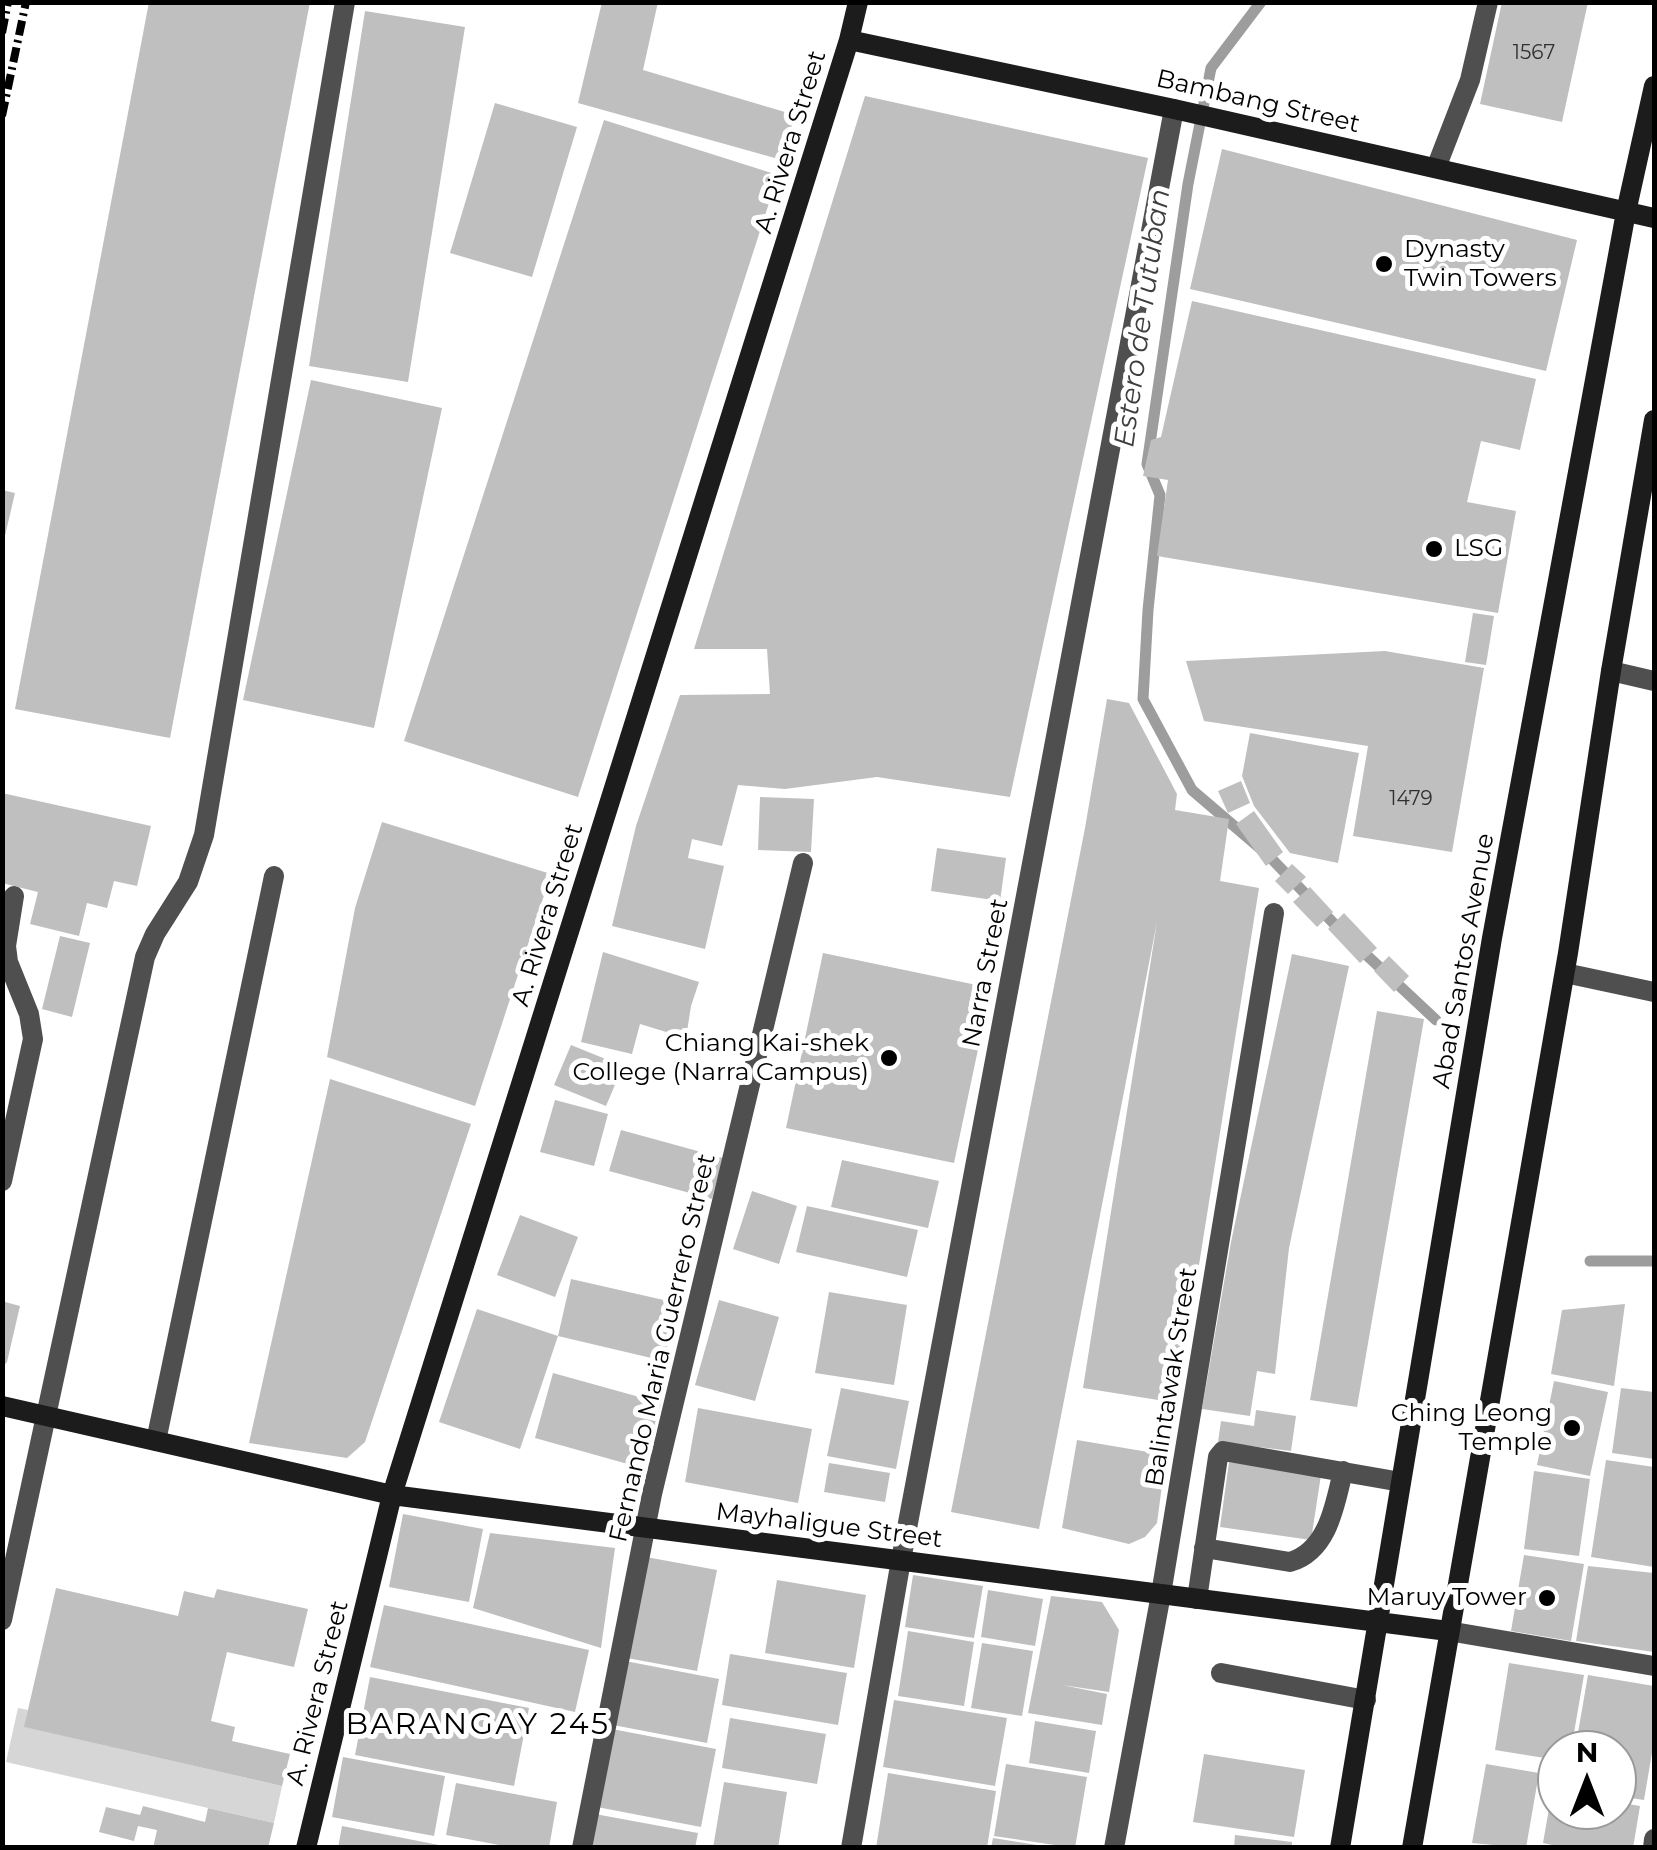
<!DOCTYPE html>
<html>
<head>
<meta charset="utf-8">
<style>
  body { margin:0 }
  #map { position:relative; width:1657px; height:1850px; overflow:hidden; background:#fff; font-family:Montserrat,sans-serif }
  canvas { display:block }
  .frame { position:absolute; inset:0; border:5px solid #000; pointer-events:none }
  .north { position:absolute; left:1537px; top:1730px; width:100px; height:100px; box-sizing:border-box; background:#fff; border:2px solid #999; border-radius:50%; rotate:0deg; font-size:28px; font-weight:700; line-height:40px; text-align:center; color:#000 }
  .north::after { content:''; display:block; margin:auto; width:35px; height:45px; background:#000; clip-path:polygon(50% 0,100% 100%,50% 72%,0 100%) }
</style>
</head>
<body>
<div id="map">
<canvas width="1657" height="1850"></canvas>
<div class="frame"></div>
<div class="north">N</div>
</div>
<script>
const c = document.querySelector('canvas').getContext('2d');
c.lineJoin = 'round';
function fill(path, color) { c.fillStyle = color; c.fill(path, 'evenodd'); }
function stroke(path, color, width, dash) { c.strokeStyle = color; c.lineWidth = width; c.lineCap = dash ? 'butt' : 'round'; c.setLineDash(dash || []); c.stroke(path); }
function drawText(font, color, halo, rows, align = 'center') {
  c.font = font + ' Montserrat,sans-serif'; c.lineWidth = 10; c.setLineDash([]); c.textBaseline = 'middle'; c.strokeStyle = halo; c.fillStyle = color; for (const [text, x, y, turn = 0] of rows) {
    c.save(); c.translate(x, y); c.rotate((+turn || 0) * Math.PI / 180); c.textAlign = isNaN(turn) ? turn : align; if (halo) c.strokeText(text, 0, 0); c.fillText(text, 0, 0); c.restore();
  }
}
fill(new Path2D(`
  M18 1708 28 1710 25 1727 282 1786 274 1823 6 1762Z`), '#d6d6d6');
stroke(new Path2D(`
  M1261 2 1211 68 1188 184 1147 464 1160 495 1148 610 1143 699 1192 790 1268 855 1342 932
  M1359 948 1436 1020
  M1590 1261H1654`), '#9d9d9d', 11);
fill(new Path2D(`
  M149 2H310L170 738 15 709Z
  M602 2H658L643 70 795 115 782 160 578 103Z
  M1502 2H1588L1562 122 1480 104Z
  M365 11 465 27 408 382 309 366Z
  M865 96 1148 158 1010 797 877 777 785 789 738 785 722 846 692 839 688 858 724 866 705 949 612 926 636 826 680 695 770 694 767 649H694Z
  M495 103 577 127 532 277 450 253Z
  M604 120 778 175 578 797 404 741Z
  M1222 149 1577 240 1546 371 1190 289Z
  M1192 301 1536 379 1520 450 1481 441 1467 502 1516 511 1498 613 1157 556 1168 480 1143 476 1151 440 1161 437Z
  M311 380 442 408 374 728 243 700Z
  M2 490 15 493 4 540H2Z
  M1473 613 1494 616 1486 665 1465 662Z
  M1385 651 1484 668 1452 852 1353 836 1368 746 1204 721 1186 661Z
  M1107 699 1129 703 1177 794 1175 810 1229 819 1220 881 1259 888 1177 1403 1083 1388 1157 922 1039 1529 951 1512 1085 828Z
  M1250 733 1359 753 1338 863 1290 853 1254 806 1242 776Z
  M1241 781 1250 803 1228 813 1218 791Z
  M2 793 151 826 137 886 114 881 107 908 87 903 79 936 30 924 38 892 2 883Z
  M760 797 814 799 811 852 758 850Z
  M1254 811 1283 852 1266 866 1236 824Z
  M382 822 551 874 475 1106 327 1057 355 908Z
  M937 848 1006 858 1000 901 931 891Z
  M1292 864 1306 877 1288 894 1275 881Z
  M1310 887 1333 912 1317 927 1293 902Z
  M1344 913 1377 948 1360 963 1328 929Z
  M60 936 90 943 72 1017 42 1009Z
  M603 952 699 982 691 1006 686 1038 640 1024 632 1054 581 1042Z
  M823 953 991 988 954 1163 786 1128Z
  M1292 954 1349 966 1289 1248 1275 1374 1257 1371 1250 1416 1202 1409 1231 1242Z
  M1389 956 1409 976 1394 992 1374 971Z
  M1377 1011 1424 1019 1357 1407 1310 1400Z
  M571 1045 623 1066 606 1106 554 1085Z
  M330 1079 471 1124 365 1442 347 1458 249 1443Z
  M555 1100 608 1114 594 1166 540 1152Z
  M621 1130 723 1158 712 1199 609 1171Z
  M842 1160 939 1181 928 1228 831 1207Z
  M752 1191 797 1206 779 1264 733 1249Z
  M807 1206 918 1230 907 1277 796 1252Z
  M520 1215 578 1237 555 1297 497 1275Z
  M571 1279 677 1303 664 1361 558 1336Z
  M829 1292 907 1305 894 1385 815 1373Z
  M719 1300 779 1317 755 1401 695 1385Z
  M5 1302 20 1306 7 1362 2 1368Z
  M1625 1304 1614 1386 1551 1374 1562 1310Z
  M477 1309 558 1336 520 1449 439 1422Z
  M553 1373 661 1403 642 1468 535 1438Z
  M1554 1381 1608 1392 1590 1476 1537 1465Z
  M841 1388 909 1401 896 1469 827 1456Z
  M1621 1388 1654 1392V1459L1612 1453Z
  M698 1408 812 1429 798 1503 685 1482Z
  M1256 1410 1296 1416 1291 1451 1218 1442 1221 1421 1254 1426Z
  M1077 1440 1166 1455 1157 1523 1145 1537 1129 1544 1062 1528Z
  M1606 1460 1654 1467V1567L1591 1557Z
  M1229 1462 1321 1475 1311 1540 1220 1527Z
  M829 1463 890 1473 885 1502 824 1492Z
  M1534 1471 1590 1479 1579 1556 1524 1549Z
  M403 1514 483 1529 469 1602 389 1587Z
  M490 1533 615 1548 601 1648 473 1608Z
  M1524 1555 1584 1564 1571 1641 1511 1631Z
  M646 1557 717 1570 697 1671 627 1658Z
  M1588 1566 1654 1573V1652L1576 1641Z
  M913 1575 983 1586 974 1638 905 1627Z
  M777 1580 866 1595 854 1668 765 1653Z
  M56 1588 178 1616 184 1591 214 1598 217 1589 308 1609 294 1667 227 1652 211 1721 235 1727 232 1741 290 1754 282 1786 24 1727Z
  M988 1590 1043 1599 1035 1646 981 1637Z
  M1051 1596 1102 1602 1119 1630 1109 1692 1062 1685 1107 1694 1102 1725 1028 1713Z
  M384 1605 589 1650 575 1712 370 1667Z
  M908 1631 974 1642 964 1706 898 1696Z
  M982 1643 1033 1651 1022 1716 971 1708Z
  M730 1654 847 1673 838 1725 722 1705Z
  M625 1661 719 1679 707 1743 613 1725Z
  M1509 1663 1584 1675 1571 1750H1557V1760L1495 1750Z
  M1588 1675 1654 1686V1741L1644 1800 1617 1796V1750H1575Z
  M370 1677 529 1708 514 1786 355 1755Z
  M894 1700 1007 1718 995 1786 883 1767Z
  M730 1718 826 1734 817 1784 722 1768Z
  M1035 1721 1096 1731 1089 1773 1029 1763Z
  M612 1729 716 1749 701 1827 597 1807Z
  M1204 1754 1305 1770 1294 1837 1193 1822Z
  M343 1757 445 1776 434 1836 332 1817Z
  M1006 1764 1087 1777 1075 1848 994 1836Z
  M1486 1764 1539 1773 1526 1848 1472 1843Z
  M888 1773 996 1791 987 1848H876Z
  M724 1782 787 1792 778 1848H713Z
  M456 1783 557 1802 549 1848H515L446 1835Z
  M1552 1791 1557 1792V1810H1617V1802L1640 1806 1633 1848H1566L1543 1843Z
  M143 1806 205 1822 208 1808 274 1823 268 1848H153L157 1830 138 1826 134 1841 99 1832 106 1807 140 1815Z
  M595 1814 698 1833 695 1848H589Z
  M342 1826 444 1846V1848H338Z
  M1235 1835 1292 1842V1848H1234Z
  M993 1838 1037 1845V1848H991Z`), '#bfbfbf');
stroke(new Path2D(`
  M1436 168 1470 80 1488 2
  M1565 973 1654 992
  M2 1181 33 1039 29 1014 8 962 6 946 14 896
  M156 1441 274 876
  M1204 1548 1290 1562C1328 1551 1335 1505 1343 1471
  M1197 1599 1218 1457 1223 1451 1401 1482
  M2 1620 145 957 155 934 188 882 204 835 345 2
  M1221 1673 1366 1700`), '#4f4f4f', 20);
stroke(new Path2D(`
  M1611 671 1654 681
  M1448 1631 1654 1666
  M582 1848 652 1494 803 863
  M851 1848 901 1560 1174 109
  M1114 1848 1161 1594 1274 913
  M1653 1848 1654 1839`), '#4f4f4f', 20);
stroke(new Path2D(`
  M849 40 1174 109 1654 218
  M2 1406 392 1495 1448 1631
  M306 1848 392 1495 849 40 858 2
  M1340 1848 1492 938 1626 212 1654 86
  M1412 1848 1568 953 1611 671 1654 420`), '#1c1c1c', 20);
stroke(new Path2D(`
  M2 33 8 2
  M2 116 26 2`), '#000', 8, [15, 5, 2.5, 5]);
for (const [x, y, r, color] of [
  [1384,264,10,"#000"],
  [1434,549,10,"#000"],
  [889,1058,10,"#000"],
  [1572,1428,10,"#000"],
  [1547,1598,10,"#000"]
]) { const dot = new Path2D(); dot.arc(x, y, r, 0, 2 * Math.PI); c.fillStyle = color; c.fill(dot); stroke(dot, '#fff', 4); }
drawText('20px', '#303030', null, [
  ["1567",1534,53],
  ["1479",1411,799]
]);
drawText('25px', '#000', '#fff', [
  ["Bambang Street",1258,102,13],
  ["A. Rivera Street",791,142,-73],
  ["A. Rivera Street",548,915,-73],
  ["Abad Santos Avenue",1464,961,-80],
  ["Narra Street",986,973,-79],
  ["Fernando Maria Guerrero Street",663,1348,-77],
  ["Balintawak Street",1172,1377,-81],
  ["Mayhaligue Street",829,1526,7],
  ["A. Rivera Street",318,1693,-76]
]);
drawText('25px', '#000', '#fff', [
  ["Dynasty",1404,250,"left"],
  ["Twin Towers",1404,279,"left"],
  ["LSG",1454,549,"left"],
  ["Chiang Kai-shek",869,1044],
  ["College (Narra Campus)",869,1073],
  ["Ching Leong",1552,1414],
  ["Temple",1552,1443],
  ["Maruy Tower",1527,1598]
], 'right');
drawText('italic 28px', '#3e3e3e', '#fff', [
  ["Estero de Tutuban",1143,318,-82]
]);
c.letterSpacing = '2.5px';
drawText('30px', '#000', '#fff', [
  ["BARANGAY 245",478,1725]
]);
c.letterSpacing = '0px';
</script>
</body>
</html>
